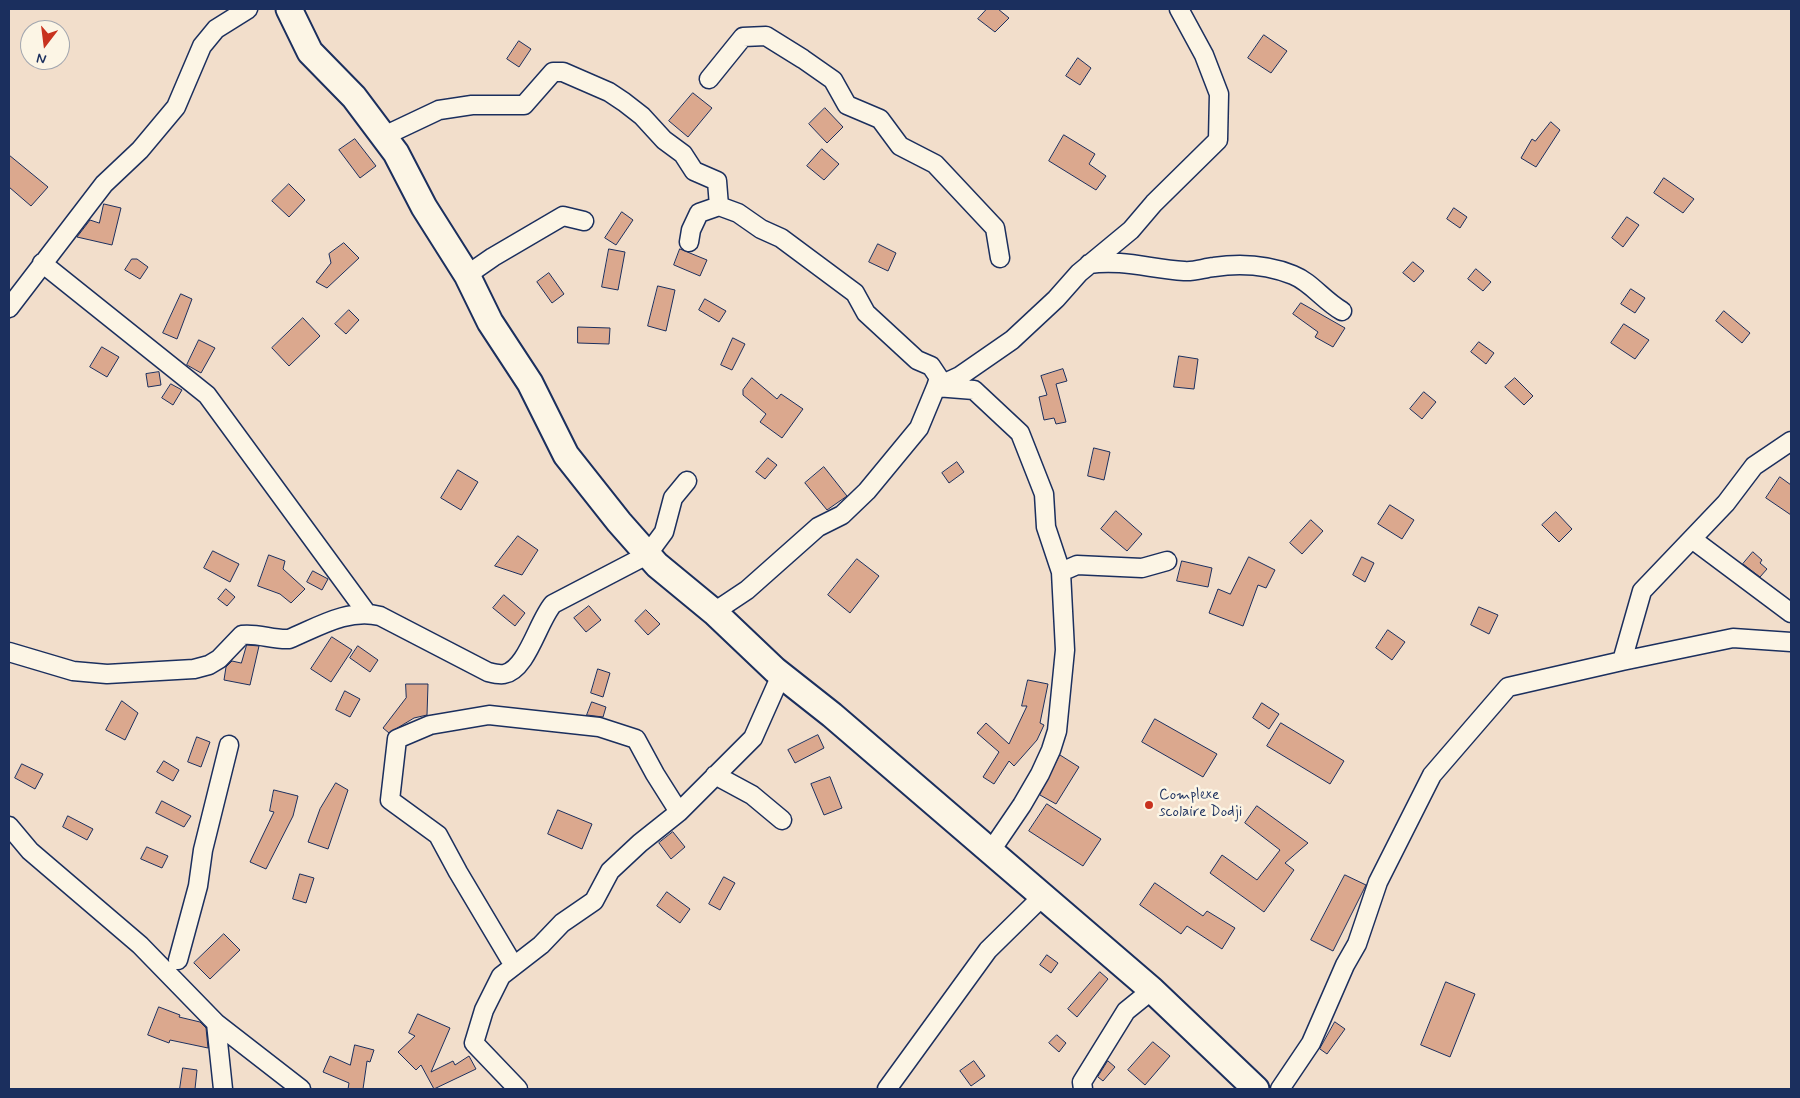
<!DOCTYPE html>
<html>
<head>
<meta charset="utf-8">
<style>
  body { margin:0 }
  #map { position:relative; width:1800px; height:1098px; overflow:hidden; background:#f2decb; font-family:Mynerve,sans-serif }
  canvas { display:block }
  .frame { position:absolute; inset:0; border:10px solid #1b2f5e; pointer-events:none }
  .north { position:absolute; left:20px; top:20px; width:50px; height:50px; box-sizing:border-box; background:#fcf5e5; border:1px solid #a2a6af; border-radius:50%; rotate:195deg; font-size:14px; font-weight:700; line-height:20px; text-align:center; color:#1b2f5e }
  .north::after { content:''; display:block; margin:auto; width:18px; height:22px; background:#c8321e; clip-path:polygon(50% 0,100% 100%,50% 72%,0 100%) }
</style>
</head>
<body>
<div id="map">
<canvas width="1800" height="1098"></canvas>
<div class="frame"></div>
<div class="north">N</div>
</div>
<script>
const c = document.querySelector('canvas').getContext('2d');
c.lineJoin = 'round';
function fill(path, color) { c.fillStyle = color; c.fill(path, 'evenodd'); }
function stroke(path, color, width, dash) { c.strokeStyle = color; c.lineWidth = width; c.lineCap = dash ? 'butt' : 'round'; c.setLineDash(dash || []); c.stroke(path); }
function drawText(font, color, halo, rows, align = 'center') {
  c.font = font + ' Mynerve,sans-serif'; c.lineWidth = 5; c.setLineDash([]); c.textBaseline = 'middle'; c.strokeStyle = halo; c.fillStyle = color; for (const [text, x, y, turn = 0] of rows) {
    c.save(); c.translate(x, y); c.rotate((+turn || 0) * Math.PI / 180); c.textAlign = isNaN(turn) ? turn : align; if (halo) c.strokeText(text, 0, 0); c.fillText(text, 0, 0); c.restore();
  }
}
const building = new Path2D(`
  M987 9H998L1009 18 995 32 978 19Z
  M1264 35 1287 51 1271 73 1248 58Z
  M519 41 531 49 519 67 507 59Z
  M1078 58 1091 68 1080 85 1066 76Z
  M693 93 712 108 688 137 669 121Z
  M825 108 843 127 827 143 809 124Z
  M1551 122 1560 130 1536 167 1521 158 1532 139 1535 141Z
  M1064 135 1095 154 1089 164 1106 176 1096 190 1049 161Z
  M355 139 376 166 360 178 339 150Z
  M822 149 839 164 824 180 807 166Z
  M9 155 48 187 31 206 9 187Z
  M1664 178 1694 199 1683 213 1654 193Z
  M289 184 305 200 289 217 272 201Z
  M104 204 121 208 112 245 77 237 90 220 99 223Z
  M1454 208 1467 217 1460 228 1447 219Z
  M622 212 633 220 616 245 605 238Z
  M1627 217 1639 225 1623 247 1612 238Z
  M344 243 359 258 327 288 316 282 331 263 329 254Z
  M878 244 896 253 888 271 869 262Z
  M609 249 625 252 618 290 602 287Z
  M680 249 707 260 700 276 674 265Z
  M132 259H137L148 267 140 279 125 270Z
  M1413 262 1424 271 1414 282 1403 273Z
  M1476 269 1491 282 1483 291 1468 279Z
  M549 273 564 294 552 303 537 282Z
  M658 286 675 290 666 331 648 326Z
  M1631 289 1645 298 1635 313 1621 304Z
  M181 294 192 299 177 339 163 333Z
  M705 299 726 311 719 322 699 310Z
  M1301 303 1345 328 1333 347 1315 337 1318 332 1293 314Z
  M349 310 359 320 346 334 335 324Z
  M1724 311 1750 333 1742 343 1716 321Z
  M303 318 320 336 289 366 272 348Z
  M1624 324 1649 340 1635 359 1611 343Z
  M578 327 610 328 609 344 578 343Z
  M733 338 745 344 732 370 721 365Z
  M199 340 215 348 201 373 187 365Z
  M1479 342 1494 353 1486 364 1471 352Z
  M102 347 119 357 107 377 90 367Z
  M1179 356 1198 359 1194 389 1174 387Z
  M1063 369 1067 381 1056 384 1066 422 1056 424 1054 418 1044 420 1039 397 1047 395 1041 376Z
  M159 372 161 385 148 387 146 374Z
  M752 378 777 399 781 394 803 409 782 438 760 422 766 414 743 395V390Z
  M1515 378 1533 396 1524 405 1505 387Z
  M171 384 182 390 173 405 162 398Z
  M1424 392 1436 402 1422 419 1410 409Z
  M1094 448 1110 452 1104 480 1088 476Z
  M768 458 777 465 765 479 756 472Z
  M957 462 964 472 949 483 942 473Z
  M824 467 847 496 827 510 805 483Z
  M458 470 478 482 461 510 441 498Z
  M1780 477 1791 485V515L1766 498Z
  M1390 505 1414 520 1402 539 1378 524Z
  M1116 511 1142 534 1127 551 1101 529Z
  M1556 512 1572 529 1559 542 1542 525Z
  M1311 520 1323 531 1302 554 1290 543Z
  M518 536 538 550 522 575 495 566Z
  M213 551 239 564 230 582 204 568Z
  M1753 552 1762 560 1760 563 1767 569 1760 577 1743 564Z
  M269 555 285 561 283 569 305 589 291 603 280 594 258 586Z
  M1249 557 1275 570 1266 588 1258 585 1243 626 1209 613 1218 589 1230 594Z
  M1362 557 1374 563 1365 582 1353 575Z
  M857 559 879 576 850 613 828 595Z
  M1182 561 1212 568 1208 587 1177 581Z
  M313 571 328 579 322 590 307 582Z
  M226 589 235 597 227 606 218 599Z
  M504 595 525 613 515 626 493 608Z
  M589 606 601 620 586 632 574 618Z
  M1479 607 1498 615 1489 634 1471 625Z
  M646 610 660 624 648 635 635 621Z
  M1388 630 1405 642 1392 660 1376 648Z
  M332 637 352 650 331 682 311 669Z
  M247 645 259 646 250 685 224 680 226 667 232 661 241 663Z
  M358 646 378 660 370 672 350 658Z
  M598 669 610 673 603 697 591 693Z
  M1028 680 1048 684 1040 723 1044 725 1037 740 1014 766 1009 761 994 784 983 777 999 752 977 733 986 723 1009 744 1027 706H1022Z
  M406 684H428L427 715 414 718 389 733 383 728 406 698Z
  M345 691 360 699 350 717 336 710Z
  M122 701 138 713 125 740 106 730Z
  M592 702 606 707 603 717 587 715Z
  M1262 703 1279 714 1269 729 1253 718Z
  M1155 719 1217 754 1203 777 1142 742Z
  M1281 723 1344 761 1330 784 1267 746Z
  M818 735 824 748 795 763 788 750Z
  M197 737 210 742 201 767 188 762Z
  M1060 755 1079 767 1056 804 1040 795Z
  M164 761 179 770 173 781 157 772Z
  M22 764 43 774 35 789 15 778Z
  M830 777 842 808 824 815 811 784Z
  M336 783 348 790 328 849 308 842 320 809Z
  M274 790 298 796 293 816 266 869 250 862 274 812 270 811Z
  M162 801 191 816 184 827 156 813Z
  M1047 804 1101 839 1083 866 1029 831Z
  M1257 806 1308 843 1285 863 1294 870 1264 912 1210 873 1222 855 1257 880 1280 850 1245 823Z
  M558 810 592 824 582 849 548 834Z
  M68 816 93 829 87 840 63 827Z
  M673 832 685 847 671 859 659 843Z
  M147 847 168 856 162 868 141 859Z
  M300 874 314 878 306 903 293 899Z
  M1345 875 1366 885 1333 951 1311 940Z
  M724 877 735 883 720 910 709 904Z
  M1155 883 1203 916 1207 911 1235 928 1222 949 1187 926 1181 934 1140 905Z
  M667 892 690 909 680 923 657 906Z
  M224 934 240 950 210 979 194 963Z
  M1047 955 1058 963 1051 973 1040 965Z
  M1100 972 1108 979 1077 1017 1068 1009Z
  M1446 982 1475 994 1450 1057 1421 1045Z
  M159 1007 180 1015 179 1017 200 1022 206 1028 208 1048 170 1040 169 1043 148 1035Z
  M418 1014 450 1028 431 1072 453 1061 455 1065 469 1056 476 1069 434 1089 421 1065 416 1070 398 1052 415 1036 409 1033Z
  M1335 1022 1345 1029 1327 1054 1320 1049Z
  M1057 1035 1066 1043 1059 1052 1049 1043Z
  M1153 1042 1170 1056 1145 1085 1128 1070Z
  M355 1045 374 1050 370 1062 367 1061 363 1089H348L349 1083 323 1072 330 1056 350 1065Z
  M974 1061 985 1076 971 1086 960 1071Z
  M1108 1061 1115 1067 1103 1081 1098 1077Z
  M183 1068 197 1070 195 1089H180Z`);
fill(building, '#dba88e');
stroke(building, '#1b2f5e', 1);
const minor = new Path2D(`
  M709 79 743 37 766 36 803 59 833 80 847 105 880 119 900 146 935 164 995 228 1000 258
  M384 136 439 110 472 105H524L553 72H563L609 92 624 102 642 116 664 140 683 154 694 171 717 181 719 206
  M689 242 691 230 699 213 719 206 738 213 761 229 781 238 855 293 866 313 917 360 931 366 939 378 936 387 974 390 1020 433 1044 494 1046 527 1061 572
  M42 263 207 395 366 612
  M1089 264C1122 259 1151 269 1184 271 1194 272 1204 268 1214 267 1241 263 1268 265 1293 275 1311 282 1324 301 1342 311
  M467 275 493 257 563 216 584 221
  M9 308 104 184 140 150 176 107 202 46 216 29 248 9
  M1692 539 1791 613
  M714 612 747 590 818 527 842 515 867 491 919 428 936 387 960 376 1012 340 1056 299 1079 273 1131 230 1154 203 1218 140 1219 94 1204 55 1179 9
  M9 652 73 671 107 674 194 669 209 665 219 659 242 635C258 633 273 640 289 639 318 627 348 608 380 616L488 672C492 673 499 675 504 674 527 670 538 621 553 604L647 555 664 532 673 498 687 481
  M1622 661 1733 638 1791 642
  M715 775 752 795 782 820
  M9 826 30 851 140 945 216 1023 301 1089
  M990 852 1022 805 1040 774 1051 750 1057 731 1065 650 1061 572 1077 565 1142 568 1167 561
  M178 960 198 886 203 850 229 745
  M514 966 458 872 438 835 390 800 397 739 430 725 489 715 599 727 636 739 655 774 679 812
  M216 1023 223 1089
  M518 1089 474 1043 484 1010 501 976 541 945 562 923 594 901 610 871 640 843 679 812 753 738 781 675
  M887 1089 988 950 1043 896
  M1083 1089 1082 1082 1126 1011 1152 990
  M1280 1089 1311 1043 1345 965 1357 944 1378 882 1432 775 1508 687 1622 661 1642 591 1726 503 1754 466 1791 441`);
const secondary = new Path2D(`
  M289 9 310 52 354 97 396 153 424 207 467 275 490 322 530 383 566 455 619 522 657 565 714 612 775 670 832 715 1152 990 1256 1089`);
stroke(minor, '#1b2f5e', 21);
stroke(secondary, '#1b2f5e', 29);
stroke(minor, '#fcf5e5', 18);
stroke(secondary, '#fcf5e5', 25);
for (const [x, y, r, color] of [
  [1149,805,5,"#c8321e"]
]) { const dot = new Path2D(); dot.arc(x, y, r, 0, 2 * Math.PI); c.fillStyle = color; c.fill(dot); stroke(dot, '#fcf5e5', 2); }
drawText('15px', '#1b2f5e', '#fcf5e5', [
  ["Complexe",1159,796],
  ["scolaire Dodji",1159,813]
], 'left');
</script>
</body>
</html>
